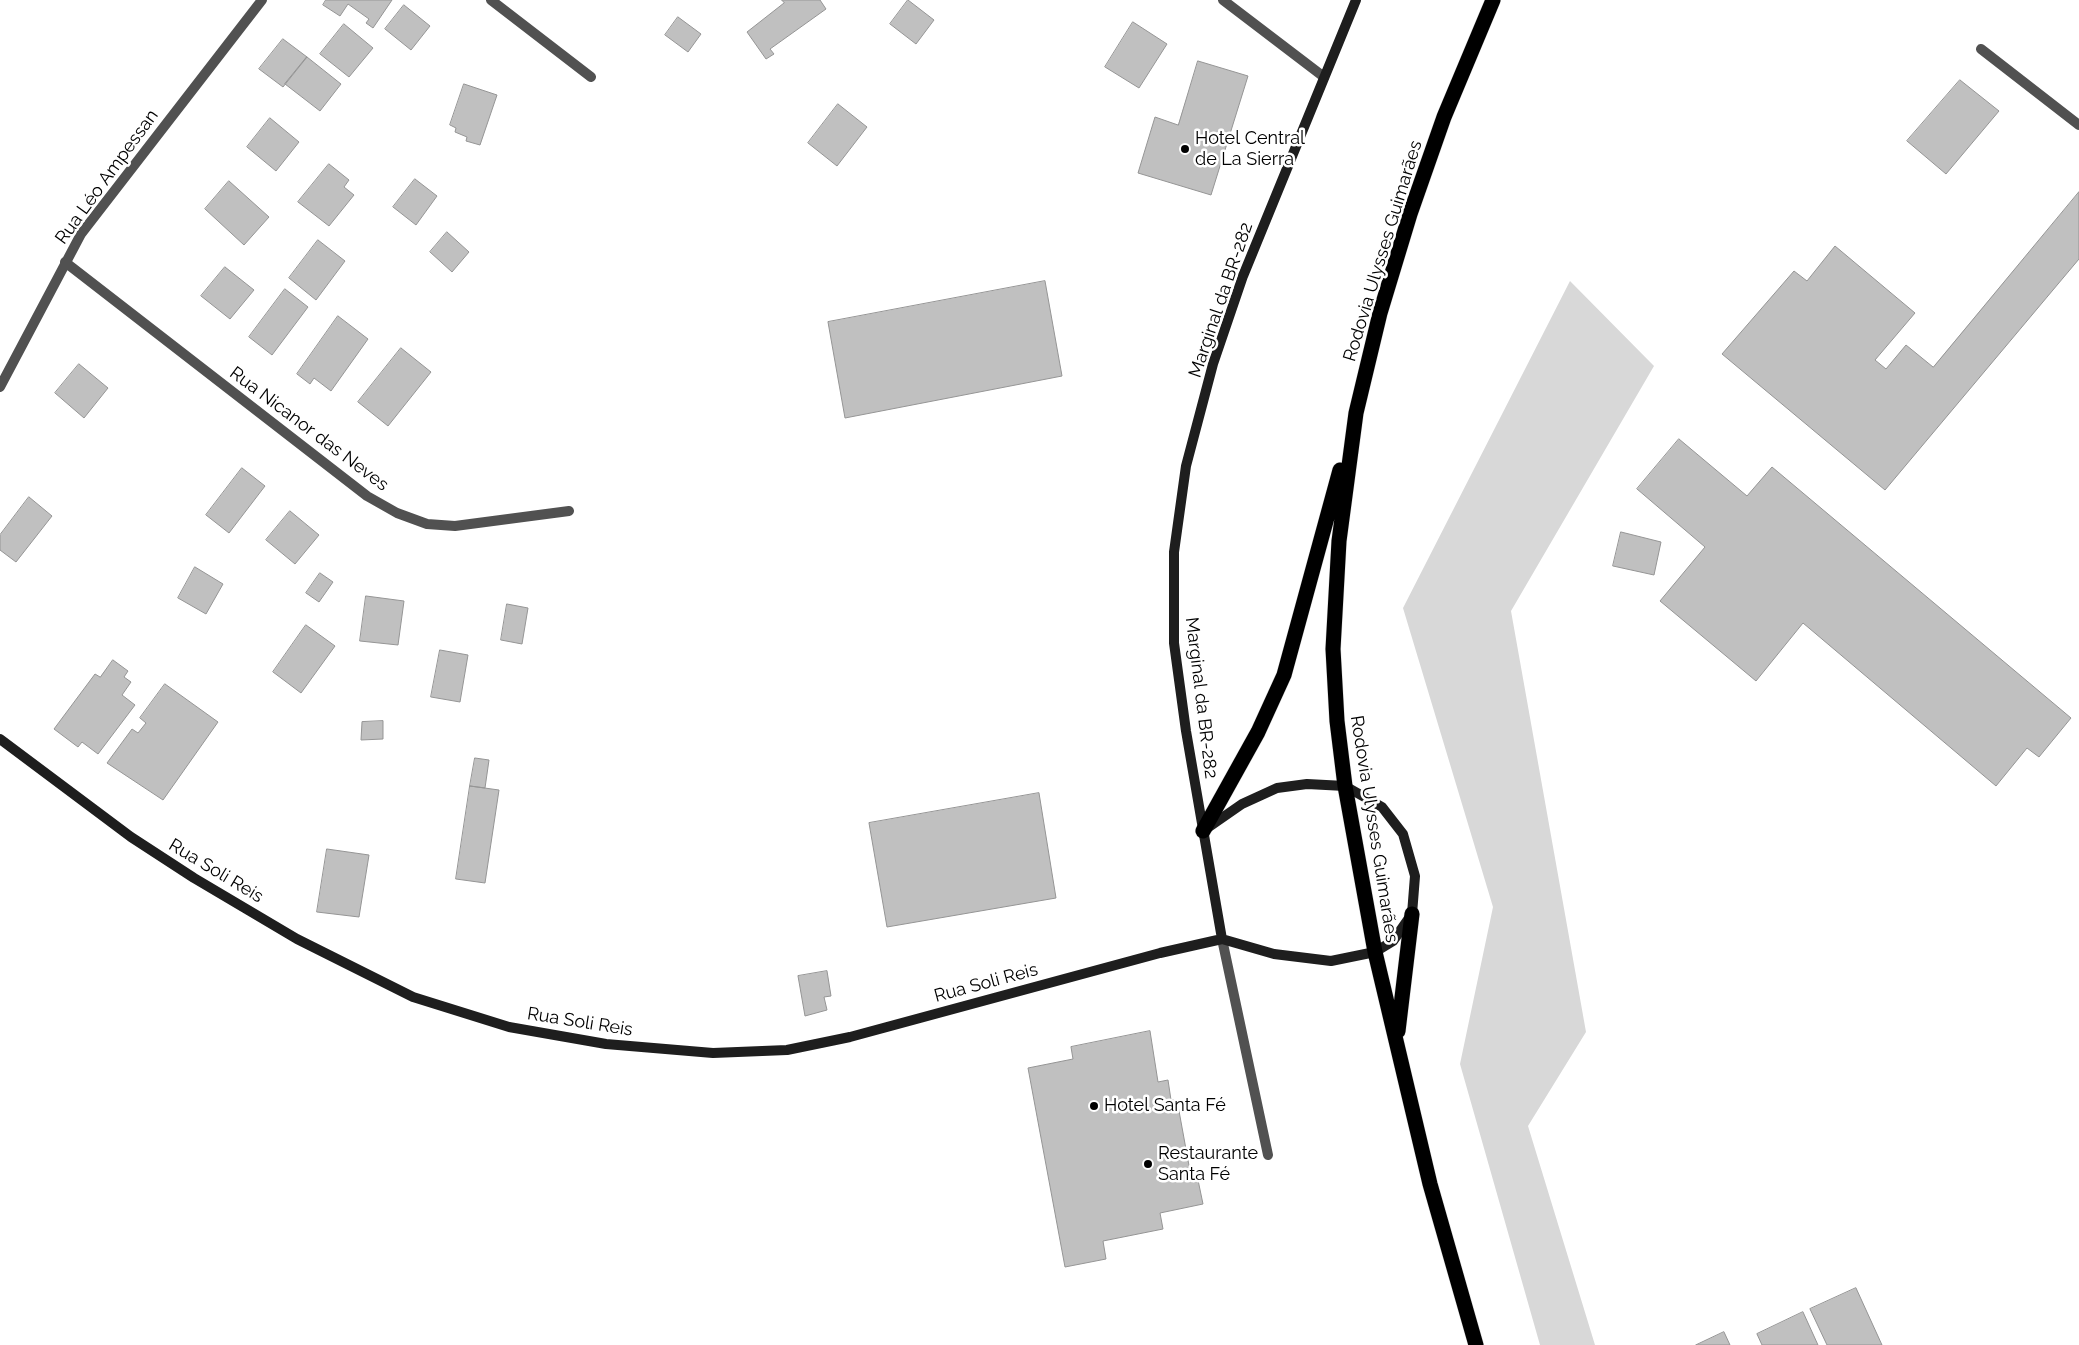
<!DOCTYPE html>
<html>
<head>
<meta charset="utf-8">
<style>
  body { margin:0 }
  canvas { display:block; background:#fff }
</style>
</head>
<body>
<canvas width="2079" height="1345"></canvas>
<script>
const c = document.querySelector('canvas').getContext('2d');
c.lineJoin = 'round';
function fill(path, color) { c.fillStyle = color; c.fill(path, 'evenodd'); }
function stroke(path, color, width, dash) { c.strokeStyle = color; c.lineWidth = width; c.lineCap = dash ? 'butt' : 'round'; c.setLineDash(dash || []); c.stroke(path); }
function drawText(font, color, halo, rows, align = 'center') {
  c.font = font + ' Raleway,sans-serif'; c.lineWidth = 5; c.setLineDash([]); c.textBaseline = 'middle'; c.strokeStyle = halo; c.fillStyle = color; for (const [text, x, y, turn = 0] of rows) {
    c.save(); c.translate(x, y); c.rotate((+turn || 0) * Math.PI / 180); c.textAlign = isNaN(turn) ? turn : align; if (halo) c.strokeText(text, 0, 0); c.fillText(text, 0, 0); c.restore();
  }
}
fill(new Path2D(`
  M1570 281 1654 366 1511 611 1586 1032 1528 1126 1595 1345H1540L1460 1064 1493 907 1403 608Z`), '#d8d8d8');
const building = new Path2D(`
  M326 0H392L373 28 366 23 369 19 348 4 340 16 323 5Z
  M782 0H820L826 9 770 49 774 54 766 59 747 32 784 3Z
  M908 0 934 20 916 44 890 24Z
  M404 5 430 26 411 50 385 29Z
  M678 17 701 34 688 52 665 35Z
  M1133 22 1167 44 1139 88 1105 67Z
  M344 24 373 48 349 77 320 54Z
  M283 39 307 57 283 87 259 69Z
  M307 57 341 84 320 111 285 84Z
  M1198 61 1248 76 1211 195 1138 173 1155 117 1178 125Z
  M1960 80 1999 111 1946 174 1907 141Z
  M464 84 497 95 480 145 466 141 467 137 455 132 456 128 450 125Z
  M838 104 867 127 837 166 808 143Z
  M270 118 299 142 276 171 247 147Z
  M329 164 349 180 344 187 354 195 329 226 298 202Z
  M415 179 437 196 416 225 393 207Z
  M229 181 269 217 244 245 205 209Z
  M2079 192V259L1885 490 1722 354 1794 271 1807 281 1835 246 1915 313 1875 360 1886 369 1906 345 1933 367Z
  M447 232 469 252 452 272 430 252Z
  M318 240 345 261 316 300 289 278Z
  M225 267 254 290 230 319 201 296Z
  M1045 281 1062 376 845 418 828 322Z
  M285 289 308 307 272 355 249 337Z
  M338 316 368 339 331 391 314 378 310 384 297 374Z
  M401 348 431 372 388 426 358 402Z
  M79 364 108 388 84 418 55 393Z
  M1679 439 1747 496 1772 467 2071 718 2039 757 2027 748 1996 786 1803 623 1756 681 1660 601 1705 547 1637 489Z
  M242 468 265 486 229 533 206 515Z
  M29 497 52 516 16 562 0 550V535Z
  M290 511 319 535 295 564 266 540Z
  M1621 532 1661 542 1654 575 1613 566Z
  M195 567 223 584 206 614 178 598Z
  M320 573 333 582 319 602 306 593Z
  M366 596 404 601 398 645 360 641Z
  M507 604 528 608 522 644 501 640Z
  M306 625 335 646 301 693 273 672Z
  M440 650 468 655 460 702 431 697Z
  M113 660 128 671 124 677 131 682 122 695 135 705 98 754 82 742 78 747 54 729 95 674 100 677Z
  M165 684 218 722 163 800 107 763 132 729 138 733 146 723 140 718Z
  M383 721V739L361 740 362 722Z
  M475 758 489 760 485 788 470 786Z
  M470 786 499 790 485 883 456 879Z
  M1039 793 1056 898 887 927 869 823Z
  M327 849 369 855 359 917 317 912Z
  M827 971 831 996 824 997 827 1010 805 1016 798 976Z
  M1150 1031 1158 1082 1168 1080 1171 1100H1177L1192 1182 1198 1180 1203 1204 1160 1213 1163 1229 1103 1241 1106 1259 1065 1267 1028 1068 1073 1059 1071 1047Z
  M1856 1288 1882 1345H1827L1810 1309Z
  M1803 1312 1818 1345H1762L1757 1334Z
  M1724 1332 1730 1345H1696Z`);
fill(building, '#c0c0c0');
stroke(building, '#959595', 1);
const highway = new Path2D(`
  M1203 831 1258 732 1284 675 1340 470
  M1398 1031 1412 914
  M1476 1345 1430 1184 1375 952 1345 786 1337 721 1333 649 1339 541 1356 413 1380 313 1410 214 1444 117 1493 0`);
stroke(highway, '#dbdbdb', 16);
stroke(new Path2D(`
  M491 0 591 77
  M1223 0 1324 77
  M1981 49 2079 125
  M65 262 367 496 397 513 427 524 455 526 569 511
  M0 387 81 234 262 0
  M1222 939 1268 1155`), '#515151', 10);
stroke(new Path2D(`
  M0 739 131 837 194 878 297 939 413 997 509 1027 606 1044 713 1053 787 1050 850 1037 1160 953 1222 939 1274 954 1331 961 1375 952 1393 941 1412 914 1415 876 1403 834 1382 807 1345 786 1307 784 1277 788 1242 804 1206 829
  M1222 939 1186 731 1174 643V552L1186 466 1213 364 1243 276 1356 0`), '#1e1e1e', 10);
stroke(highway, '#000', 15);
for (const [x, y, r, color] of [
  [1185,149,5,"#000"],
  [1094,1106,5,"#000"],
  [1148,1164,5,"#000"]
]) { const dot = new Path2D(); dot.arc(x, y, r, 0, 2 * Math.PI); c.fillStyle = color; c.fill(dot); stroke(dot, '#fff', 2); }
drawText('18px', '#000', '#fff', [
  ["Hotel Central",1195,139],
  ["de La Sierra",1195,160],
  ["Hotel Santa Fé",1104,1106],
  ["Restaurante",1158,1154],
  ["Santa Fé",1158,1175]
], 'left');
drawText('18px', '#000', '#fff', [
  ["Rua Léo Ampessan",107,177,-54],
  ["Rodovia Ulysses Guimarães",1383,251,-73],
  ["Marginal da BR-282",1221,300,-71],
  ["Rua Nicanor das Neves",309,429,37],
  ["Marginal da BR-282",1201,698,83],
  ["Rodovia Ulysses Guimarães",1374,829,81],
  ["Rua Soli Reis",216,871,31],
  ["Rua Soli Reis",986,983,-15],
  ["Rua Soli Reis",580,1022,9]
]);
</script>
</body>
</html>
